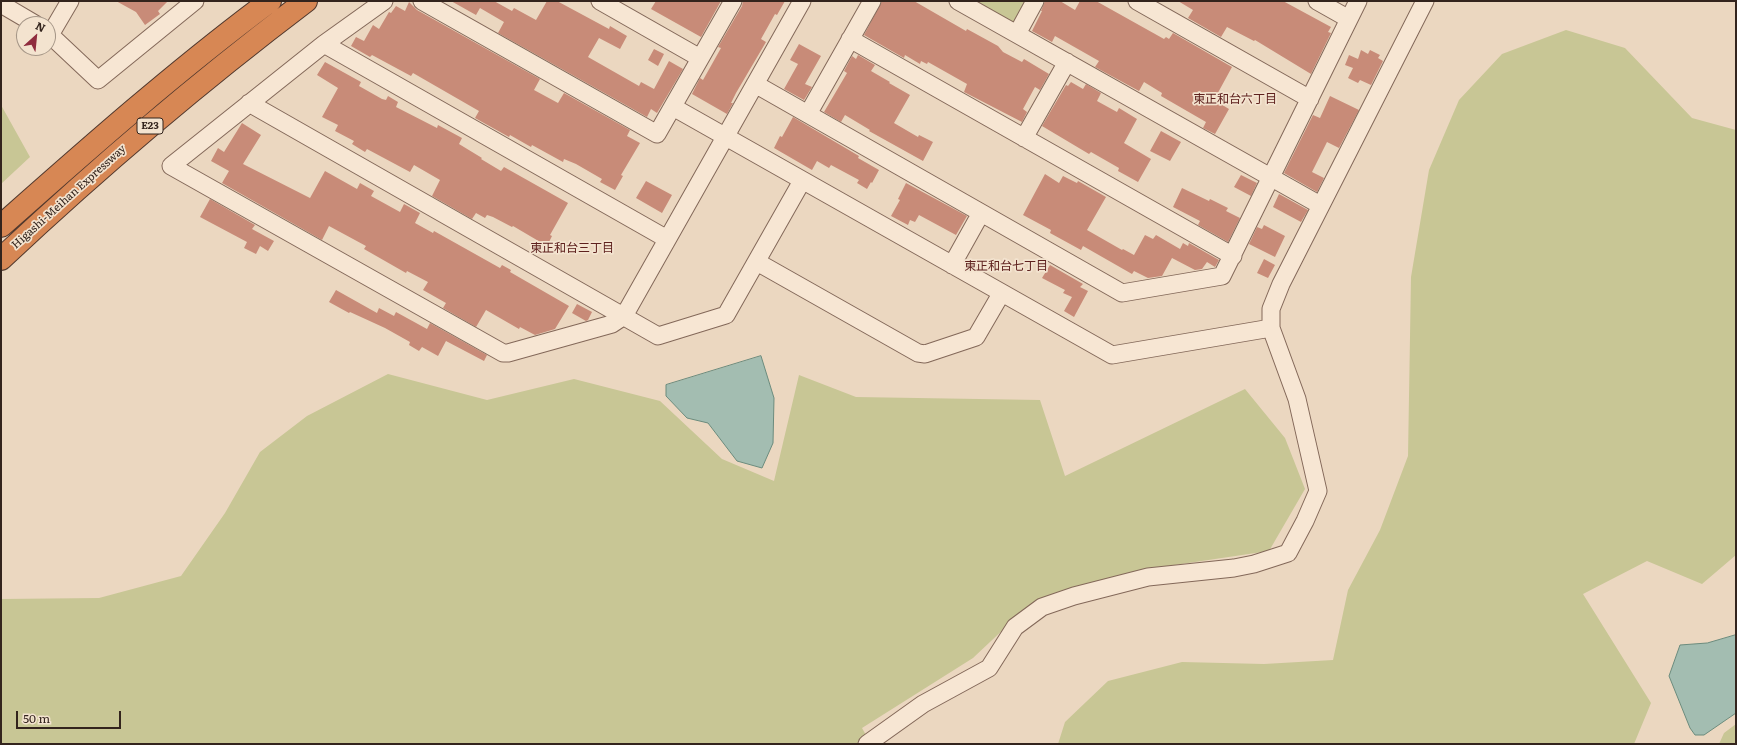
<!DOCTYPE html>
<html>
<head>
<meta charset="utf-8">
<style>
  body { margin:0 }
  #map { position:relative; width:1737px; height:745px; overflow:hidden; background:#ebd7c0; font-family:Literata,serif }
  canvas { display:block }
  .frame { position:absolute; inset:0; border:2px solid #33241d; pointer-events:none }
  .north { position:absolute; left:16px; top:16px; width:40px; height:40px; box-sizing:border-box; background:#f3e3cf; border:1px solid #a69788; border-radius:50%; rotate:27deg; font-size:11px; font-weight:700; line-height:16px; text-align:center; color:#33241d }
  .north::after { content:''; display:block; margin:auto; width:14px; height:18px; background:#8f2c3e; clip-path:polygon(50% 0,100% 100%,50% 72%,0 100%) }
  .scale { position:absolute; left:16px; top:711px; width:105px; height:18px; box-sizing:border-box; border:2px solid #33241d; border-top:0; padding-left:5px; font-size:12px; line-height:14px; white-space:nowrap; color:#33241d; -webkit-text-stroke:3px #f3e3cf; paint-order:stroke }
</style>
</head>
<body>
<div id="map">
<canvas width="1737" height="745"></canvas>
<div class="frame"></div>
<div class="north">N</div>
<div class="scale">50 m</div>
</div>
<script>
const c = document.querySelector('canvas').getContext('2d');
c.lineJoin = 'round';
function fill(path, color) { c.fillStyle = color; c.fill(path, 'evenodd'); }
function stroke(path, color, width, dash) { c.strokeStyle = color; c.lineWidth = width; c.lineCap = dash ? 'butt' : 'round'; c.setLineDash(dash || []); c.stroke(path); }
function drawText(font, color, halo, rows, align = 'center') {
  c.font = font + ' Literata,"Noto Sans JP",serif'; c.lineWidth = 3.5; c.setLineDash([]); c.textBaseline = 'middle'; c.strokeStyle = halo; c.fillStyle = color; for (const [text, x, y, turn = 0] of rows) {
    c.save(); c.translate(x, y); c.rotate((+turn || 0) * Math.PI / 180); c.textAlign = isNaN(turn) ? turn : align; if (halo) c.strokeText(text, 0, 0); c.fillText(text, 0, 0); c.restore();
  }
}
fill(new Path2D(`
  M970 1H1029L1017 23 1011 24Z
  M1566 30 1625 48 1692 118 1736 130V555L1702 584 1647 561 1583 594 1651 703 1634 744H1058L1065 722 1108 681 1182 662 1264 664 1333 660 1348 590 1380 530 1408 456 1411 277 1429 170 1459 100 1502 54Z
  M1 105 30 157 1 184Z
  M388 374 487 400 574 379 660 401 722 459 774 481 799 375 856 397 1040 400 1065 476 1245 389 1285 438 1305 489 1269 551 1141 570 1025 609 973 658 862 728 871 744H1V599L99 598 181 576 225 513 260 452 307 416Z
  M1736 724V744H1719L1724 733Z`), '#c8c695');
const water = new Path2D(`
  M761 356 774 398 773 443 762 468 737 461 708 423 687 418 666 396V385Z
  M1736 635V713L1704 735H1695L1690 728 1669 676 1680 645 1707 643Z`);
fill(water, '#a3bdb1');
stroke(water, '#6b8b7d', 1);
fill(new Path2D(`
  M116 1H168L158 11 160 14 145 25 136 12Z
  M451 1H494L512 11 514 8 536 20 547 1H557L609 29 610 26 627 36 620 49 599 38 588 57 639 86 641 82 654 89 669 61 683 69 657 113 651 109 647 117 498 33 504 22 480 8 476 15Z
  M656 1H721L701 37 651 9Z
  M743 1H785L777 15 775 14 761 39 766 42 736 93 731 103H733L727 114 692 94 700 78 703 80 721 48 718 47 742 6Z
  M882 1H914L966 31 967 29 998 46 1003 52 1022 62 1024 59 1049 74 1040 90 1035 87 1023 109 1027 112 1022 122 964 92 967 84 928 62 927 64 921 61 920 64 905 55 904 58 864 35Z
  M1045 1H1060L1075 10 1080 1H1096L1164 39 1166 37 1169 39 1173 33 1232 67 1214 100 1229 109 1215 134 1203 128 1206 122 1161 96 1162 93 1144 82 1139 91 1095 67 1099 61 1055 36 1052 42 1032 31 1042 11H1041Z
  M1178 1H1283L1331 27 1328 32 1331 33 1311 74 1255 40 1254 41 1227 27 1221 37 1188 18 1193 10Z
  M409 2 417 10 540 79 534 90 558 103 564 93 630 130 627 136 640 143 621 175 623 176 615 190 600 182 602 179 576 164 564 159 563 162 532 145 531 147 510 135 509 137 475 118 479 111 413 73 411 76 372 55 370 57 351 46 356 37 364 41 373 25 379 29 389 12 391 13 396 6 405 11Z
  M799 44 821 56 805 84 812 87 804 100 784 89 798 64 790 60Z
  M654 49 664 54 658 66 648 60Z
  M1361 50 1368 54 1370 50 1380 55 1378 58 1383 61 1371 85 1360 80 1358 83 1348 78 1353 68 1345 65 1349 55 1358 59Z
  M858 55 875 65 871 71 890 82 889 83 910 95 894 123 918 137 919 135 933 142 923 161 869 131 870 130 845 115 841 122 824 112 847 73 844 71 852 56 856 59Z
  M325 62 361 82 359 86 382 99 386 100 388 96 398 102 396 107 437 128 438 125 462 138 459 144 482 158 481 159 501 171 504 167 568 203 550 235 552 236 547 246 513 226 512 227 493 217 487 215 485 218 476 213 472 219 432 196 440 180 414 165 410 172 367 149 365 152 352 144 354 141 335 131 338 125 322 117 338 88 317 75Z
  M1071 82 1083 89 1086 84 1101 93 1097 101 1117 112 1119 108 1137 119 1124 143 1151 159 1138 182 1118 171 1119 168 1091 152 1089 154 1042 126 1066 85 1068 86Z
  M1330 96 1359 110 1339 148 1327 142 1312 172 1324 178 1317 192 1284 173 1313 115 1320 118Z
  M793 117 859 156 858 158 879 170 872 183 871 182 867 189 857 183 859 180 831 165 829 168 817 161 812 170 774 148 780 136 782 137Z
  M242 123 261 135 243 164 310 198 325 171 357 189 360 183 374 191 371 196 400 212 404 204 420 213 415 223 433 233 434 231 500 268 502 265 511 270 510 272 569 306 555 329 535 335 520 327 519 329 486 310 476 327 443 308 446 303 423 290 428 282 407 271 406 273 364 249 366 246 329 226 322 240 222 183 229 171 211 161 218 148 224 152Z
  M1161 131 1181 142 1170 161 1150 151Z
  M1045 174 1059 183 1063 176 1077 183 1078 181 1106 197 1087 230 1122 250 1123 249 1134 255 1145 235 1153 239 1156 235 1180 249 1183 243 1188 246 1189 243 1219 260 1215 267 1207 262 1202 269 1195 270 1172 258 1162 276 1148 278 1134 271 1132 274 1083 246 1081 250 1050 233 1051 230 1023 215Z
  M1241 175 1257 183 1251 196 1234 187Z
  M646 181 672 195 662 213 636 198Z
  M906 183 967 216 956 235 919 215 915 222 910 220 908 225 891 216 900 200 898 199Z
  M1182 188 1209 201 1210 199 1228 208 1226 211 1240 218 1228 242 1198 225 1200 221 1173 207Z
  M1279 194 1308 210 1301 222 1273 207Z
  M210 199 255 225 252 229 274 241 268 251 260 246 256 254 244 248 247 242 200 217Z
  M1264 225 1285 236 1275 257 1249 244 1257 227 1262 229Z
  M1264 259 1275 265 1268 278 1257 273Z
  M1050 265 1083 284 1080 287 1088 291 1074 317 1064 311 1072 297 1063 293 1065 290 1042 278Z
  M336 290 377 313 379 308 394 316 396 312 427 329 430 323 487 355 484 361 446 341 438 356 422 347 419 351 409 345 410 342 385 328 350 312 349 313 329 302Z
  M577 304 592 312 588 320 586 321 572 313Z`), '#c88b78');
const minor = new Path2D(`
  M384 1 324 44 171 166 503 353H508L612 324 624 316 802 1
  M422 1 657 134 733 1
  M600 1 700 58
  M958 1 1320 205
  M1137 1 1310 99
  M1317 1 1349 19
  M1 4 35 24
  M48 33 98 80 195 1
  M1017 34 1035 1
  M50 35 70 1
  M850 39 1233 256
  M324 44 667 239
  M755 84 1122 293 1222 276 1358 1
  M249 103 658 336 726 315 802 181
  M673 107 1112 355 1271 328
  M808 114 872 1
  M1024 138 1067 62
  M757 262 918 353 925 354 976 337 1001 294
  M952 265 981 213
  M867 744 923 704 989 668 1015 627 1042 607 1074 596 1148 577 1234 568 1254 564 1288 553 1305 521 1318 491 1297 399 1271 328V309L1281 284 1425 1`);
const highway = new Path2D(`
  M1 226C89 148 176 71 270 1
  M1 259C98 168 199 82 306 1`);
stroke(minor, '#836859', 19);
stroke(highway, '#51382d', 24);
stroke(minor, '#f7e6d3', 17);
stroke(highway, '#d78754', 22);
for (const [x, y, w] of [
  [150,126,26]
]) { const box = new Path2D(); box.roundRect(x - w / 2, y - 8, w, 16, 3); c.fillStyle = '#f3e3cf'; c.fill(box); stroke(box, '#33241d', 1); }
drawText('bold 10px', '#33241d', null, [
  ["E23",150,126]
]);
drawText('11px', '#33241d', '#f3e3cf', [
  ["Higashi-Meihan Expressway",69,197,-42]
]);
drawText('12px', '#5e211e', '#f3e3cf', [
  ["東正和台六丁目",1235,99],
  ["東正和台三丁目",572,248],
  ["東正和台七丁目",1006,266]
]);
</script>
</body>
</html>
